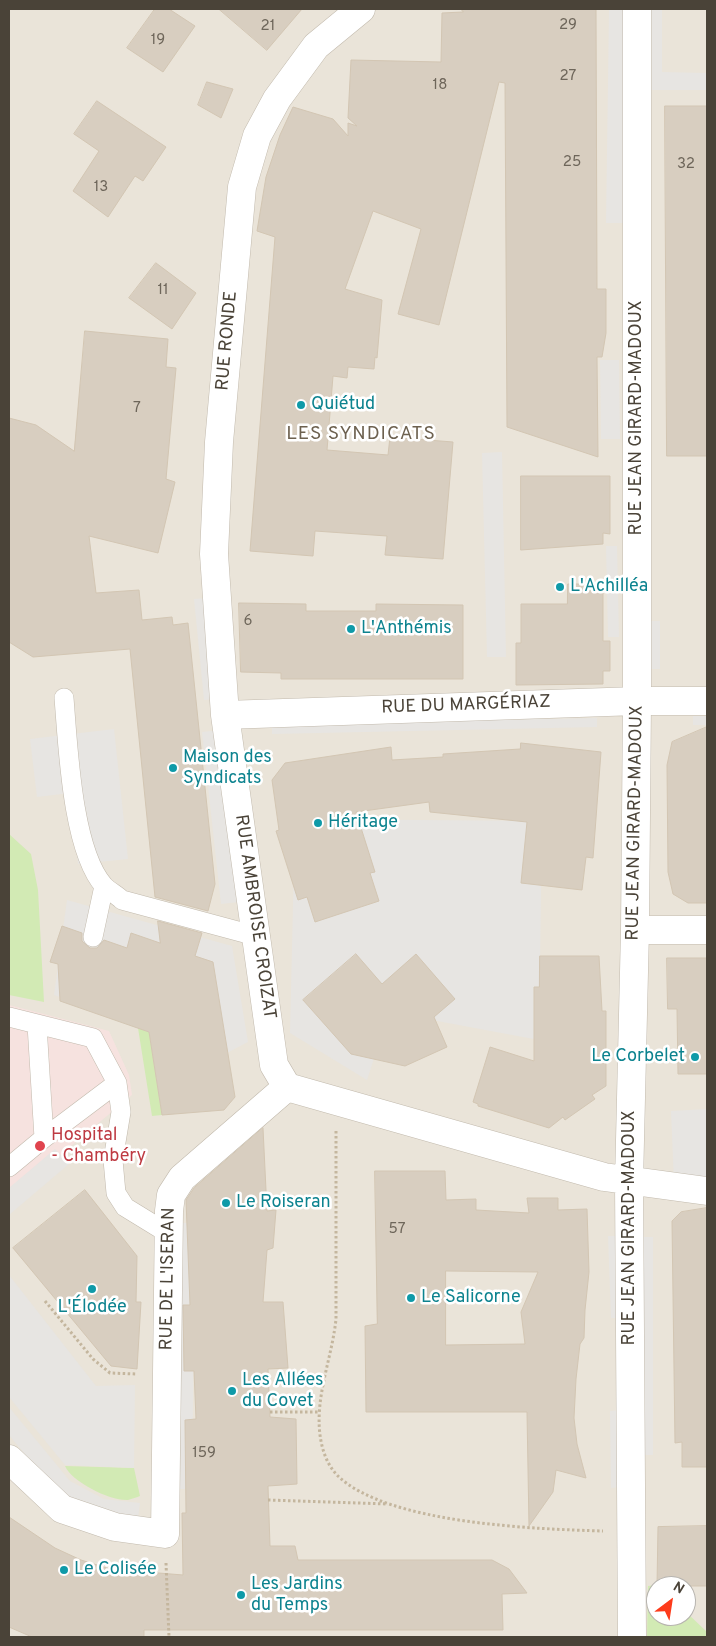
<!DOCTYPE html>
<html>
<head>
<meta charset="utf-8">
<style>
  body { margin:0 }
  #map { position:relative; width:716px; height:1646px; overflow:hidden; background:#f6f2eb; font-family:Overpass,sans-serif }
  canvas { display:block }
  .frame { position:absolute; inset:0; border:10px solid #4a4338; pointer-events:none }
  .north { position:absolute; left:646px; top:1576px; width:50px; height:50px; box-sizing:border-box; background:#fff; border:1px solid #b7b4af; border-radius:50%; rotate:31deg; font-size:14px; font-weight:700; line-height:20px; text-align:center; color:#4a4338 }
  .north::after { content:''; display:block; margin:auto; width:18px; height:22px; background:#fd3b1b; clip-path:polygon(50% 0,100% 100%,50% 72%,0 100%) }
</style>
</head>
<body>
<div id="map">
<canvas width="716" height="1646"></canvas>
<div class="frame"></div>
<div class="north">N</div>
</div>
<script>
const c = document.querySelector('canvas').getContext('2d');
c.lineJoin = 'round';
function fill(path, color) { c.fillStyle = color; c.fill(path, 'evenodd'); }
function stroke(path, color, width, dash) { c.strokeStyle = color; c.lineWidth = width; c.lineCap = dash ? 'butt' : 'round'; c.setLineDash(dash || []); c.stroke(path); }
function drawText(font, color, halo, rows, align = 'center') {
  c.font = font + ' Overpass,sans-serif'; c.lineWidth = 5; c.setLineDash([]); c.textBaseline = 'middle'; c.strokeStyle = halo; c.fillStyle = color; for (const [text, x, y, turn = 0] of rows) {
    c.save(); c.translate(x, y); c.rotate((+turn || 0) * Math.PI / 180); c.textAlign = isNaN(turn) ? turn : align; if (halo) c.strokeText(text, 0, 0); c.fillText(text, 0, 0); c.restore();
  }
}
fill(new Path2D(`
  M9 9H707V1637H9ZM656 1586H686V1616H656Z`), '#eae4d9');
fill(new Path2D(`
  M9 1005 109 1031 129 1075 132 1095 9 1198Z`), '#f6e2df');
fill(new Path2D(`
  M9 834 31 854 38 890 44 1002 9 995Z
  M138 1028 149 1032 162 1115 152 1116Z
  M65 1466 134 1468 140 1496C137 1497 132 1499 128 1500 110 1501 72 1482 65 1466Z
  M657 1585 656 1616H686V1612L707 1632V1637H647L648 1586Z`), '#d2eab4');
fill(new Path2D(`
  M609 9H627L624 223H606Z
  M651 9H662V72L707 73V90H650Z
  M600 360H619L620 439H601Z
  M502 452 506 657H487L482 453Z
  M606 546H617L619 637H608Z
  M207 598 216 699 204 700 194 599Z
  M650 621H660V669H651Z
  M693 716H707V725H693Z
  M597 718V727L272 734V724Z
  M114 729 128 859 78 864 70 793 37 797 30 739Z
  M220 730 239 902 221 904 202 732Z
  M295 819 542 821 539 1040 389 1012 367 1080 290 1033Z
  M67 900 232 946 248 1042 223 1055 54 995Z
  M707 1109V1179L674 1183 671 1111Z
  M55 1149 69 1164 9 1215V1188Z
  M182 1223H195L192 1489H180Z
  M608 1236H620L622 1318H611Z
  M643 1237H653V1455H644Z
  M9 1275 96 1386 135 1385 134 1468 65 1465 9 1397Z
  M9 1407 70 1481 104 1499 140 1503 137 1526 61 1498 9 1435Z
  M619 1410 620 1487 611 1488 610 1411Z`), '#e7e5e2');
const building = new Path2D(`
  M155 9H169L195 26 163 72 127 48Z
  M219 9H302L267 50Z
  M461 9H596L597 289H606V333L602 357H597L598 457 507 427 505 83 499 82 439 325 398 314 421 229 373 211 345 289 382 300 377 358 375 357 374 369 348 367 347 378 333 376 327 450 388 455 390 437 453 442 443 559 385 555 387 536 315 531 313 556 250 551 275 237 257 231 266 177 280 135 293 107 333 119 348 136V123L357 126 348 118 351 60 441 62 442 13 463 12Z
  M207 82 233 89 221 118 198 105Z
  M97 101 166 147 143 181 135 176 108 217 73 191 99 151 74 134Z
  M665 106H707V456H667Z
  M156 263 196 293 172 329 129 298Z
  M85 331 168 339 166 367 176 368 166 479 175 482 158 553 89 536 96 593 139 590 142 620 172 617 173 625 188 623 215 884 208 911 155 897 130 649 33 657 9 642V418L36 425 74 451Z
  M521 476H610V534L603 533V544L521 550Z
  M568 584H603V641H610V671H603V684L516 685V643H521V604H567Z
  M239 603 306 604V611H376V604L463 605V679H281V673L241 672Z
  M707 727V903H688L673 894 668 872 667 765 672 742Z
  M521 743 601 752 593 858 586 857 582 890 521 883 527 822 430 812 429 802 356 812 375 872 370 873 379 901 315 922 307 897 298 900 276 831 279 830 272 780 285 763 391 747 392 760 443 757V754L520 749Z
  M158 921 202 933 195 956 213 962 235 1097 224 1110 162 1115 149 1032 60 1001 58 964 50 962 62 926 82 933V941L90 948H97L104 940 127 948 131 933 160 943Z
  M356 954 382 984 416 954 455 999 434 1017 447 1047 405 1066 351 1054 303 1000Z
  M540 956H599L602 1011H606V1086L592 1095 595 1099 565 1120 563 1117 549 1128 478 1106V1104L473 1102 490 1047 534 1061V987H539Z
  M667 958H707V1074H678L677 1009H668Z
  M263 1128 267 1211 276 1210 273 1248 267 1250 263 1302H283L288 1368 268 1369 270 1417 296 1419 297 1484 268 1486 270 1546H295L298 1560H492L509 1569 527 1593 502 1594 503 1630H144V1637H32L9 1627V1517L55 1548 81 1560 110 1569 183 1575 182 1513H186L185 1420 196 1419 194 1371H184L183 1305H190L186 1200 194 1188Z
  M375 1171H445L446 1200 476 1199V1210L529 1213 527 1198H558V1210L587 1209 589 1272 585 1310 584 1338 580 1344 576 1379 574 1418 577 1444 586 1478 556 1470 553 1492 529 1526 527 1412H366L365 1326 377 1324ZM446 1271 538 1272 521 1312 525 1344 446 1345Z
  M85 1190 137 1256 136 1302H141L137 1369 111 1366 13 1248Z
  M707 1208V1467H682V1442L675 1443 672 1221 681 1212Z
  M707 1526V1586H657L658 1527Z`);
fill(building, '#d8cec0');
stroke(building, '#d3c6b3', 1);
const lane = new Path2D(`
  M64 698C68 746 72 850 104 886 109 891 117 895 122 900L256 936
  M93 937 104 886
  M9 1017 93 1038 117 1083 121 1112 113 1160 116 1193 125 1207 169 1234
  M44 1138 117 1083
  M9 1167 44 1138 37 1025`);
const street = new Path2D(`
  M225 715 637 701H707
  M635 930H707
  M287 1087 274 1065 225 715 214 554 219 442 242 187 257 136 277 99 316 46 361 9
  M9 1459 62 1509 115 1527 165 1534 169 1211 171 1195 182 1178 287 1087 604 1177 707 1191
  M632 1637 629 1182 635 930 637 701V9`);
stroke(lane, '#c2baad', 20);
stroke(street, '#c2baad', 29);
stroke(new Path2D(`
  M336 1131V1319C332 1358 315 1396 320 1435 322 1450 327 1465 338 1476 388 1524 535 1529 603 1531
  M45 1301 93 1359 110 1373 136 1374
  M270 1412H319
  M268 1500 388 1504
  M166 1563 169 1637`), '#c4b69e', 3, [2.5, 2.5]);
stroke(lane, '#fff', 19);
stroke(street, '#fff', 28);
for (const [x, y, r, color] of [
  [301,405,5,"#0f9aa8"],
  [560,587,5,"#0f9aa8"],
  [351,629,5,"#0f9aa8"],
  [173,768,5,"#0f9aa8"],
  [318,823,5,"#0f9aa8"],
  [695,1057,5,"#0f9aa8"],
  [40,1146,6,"#e0444e"],
  [226,1203,5,"#0f9aa8"],
  [92,1289,5,"#0f9aa8"],
  [411,1298,5,"#0f9aa8"],
  [232,1391,5,"#0f9aa8"],
  [64,1570,5,"#0f9aa8"],
  [241,1595,5,"#0f9aa8"]
]) { const dot = new Path2D(); dot.arc(x, y, r, 0, 2 * Math.PI); c.fillStyle = color; c.fill(dot); stroke(dot, '#fff', 2); }
drawText('15px', '#6e665a', null, [
  ["29",568,26],
  ["21",268,27],
  ["19",158,41],
  ["27",568,77],
  ["18",440,86],
  ["25",572,163],
  ["32",686,165],
  ["13",101,188],
  ["11",163,291],
  ["7",137,409],
  ["6",248,622],
  ["57",397,1230],
  ["159",204,1454]
]);
drawText('18px', '#4a4338', '#fff', [
  ["RUE RONDE",228,341,-85],
  ["RUE JEAN GIRARD-MADOUX",637,418,-90],
  ["RUE DU MARGÉRIAZ",466,706,-2],
  ["RUE JEAN GIRARD-MADOUX",636,823,-89],
  ["RUE AMBROISE CROIZAT",254,917,82],
  ["RUE JEAN GIRARD-MADOUX",630,1228,-90],
  ["RUE DE L'ISERAN",169,1279,-89]
]);
drawText('18px', '#0d838f', '#fff', [
  ["Quiétud",311,405],
  ["L'Achilléa",570,587],
  ["L'Anthémis",361,629],
  ["Maison des",183,758],
  ["Syndicats",183,779],
  ["Héritage",328,823],
  ["Le Corbelet",685,1057,"right"],
  ["Le Roiseran",236,1203],
  ["Le Salicorne",421,1298],
  ["L'Élodée",92,1308,"center"],
  ["Les Allées",242,1381],
  ["du Covet",242,1402],
  ["Le Colisée",74,1570],
  ["Les Jardins",251,1585],
  ["du Temps",251,1606]
], 'left');
drawText('18px', '#be3a42', '#fff', [
  ["Hospital",51,1136],
  ["- Chambéry",51,1157]
], 'left');
c.letterSpacing = '1px';
drawText('19px', '#6d614f', '#fff', [
  ["LES SYNDICATS",361,435]
]);
c.letterSpacing = '0px';
</script>
</body>
</html>
